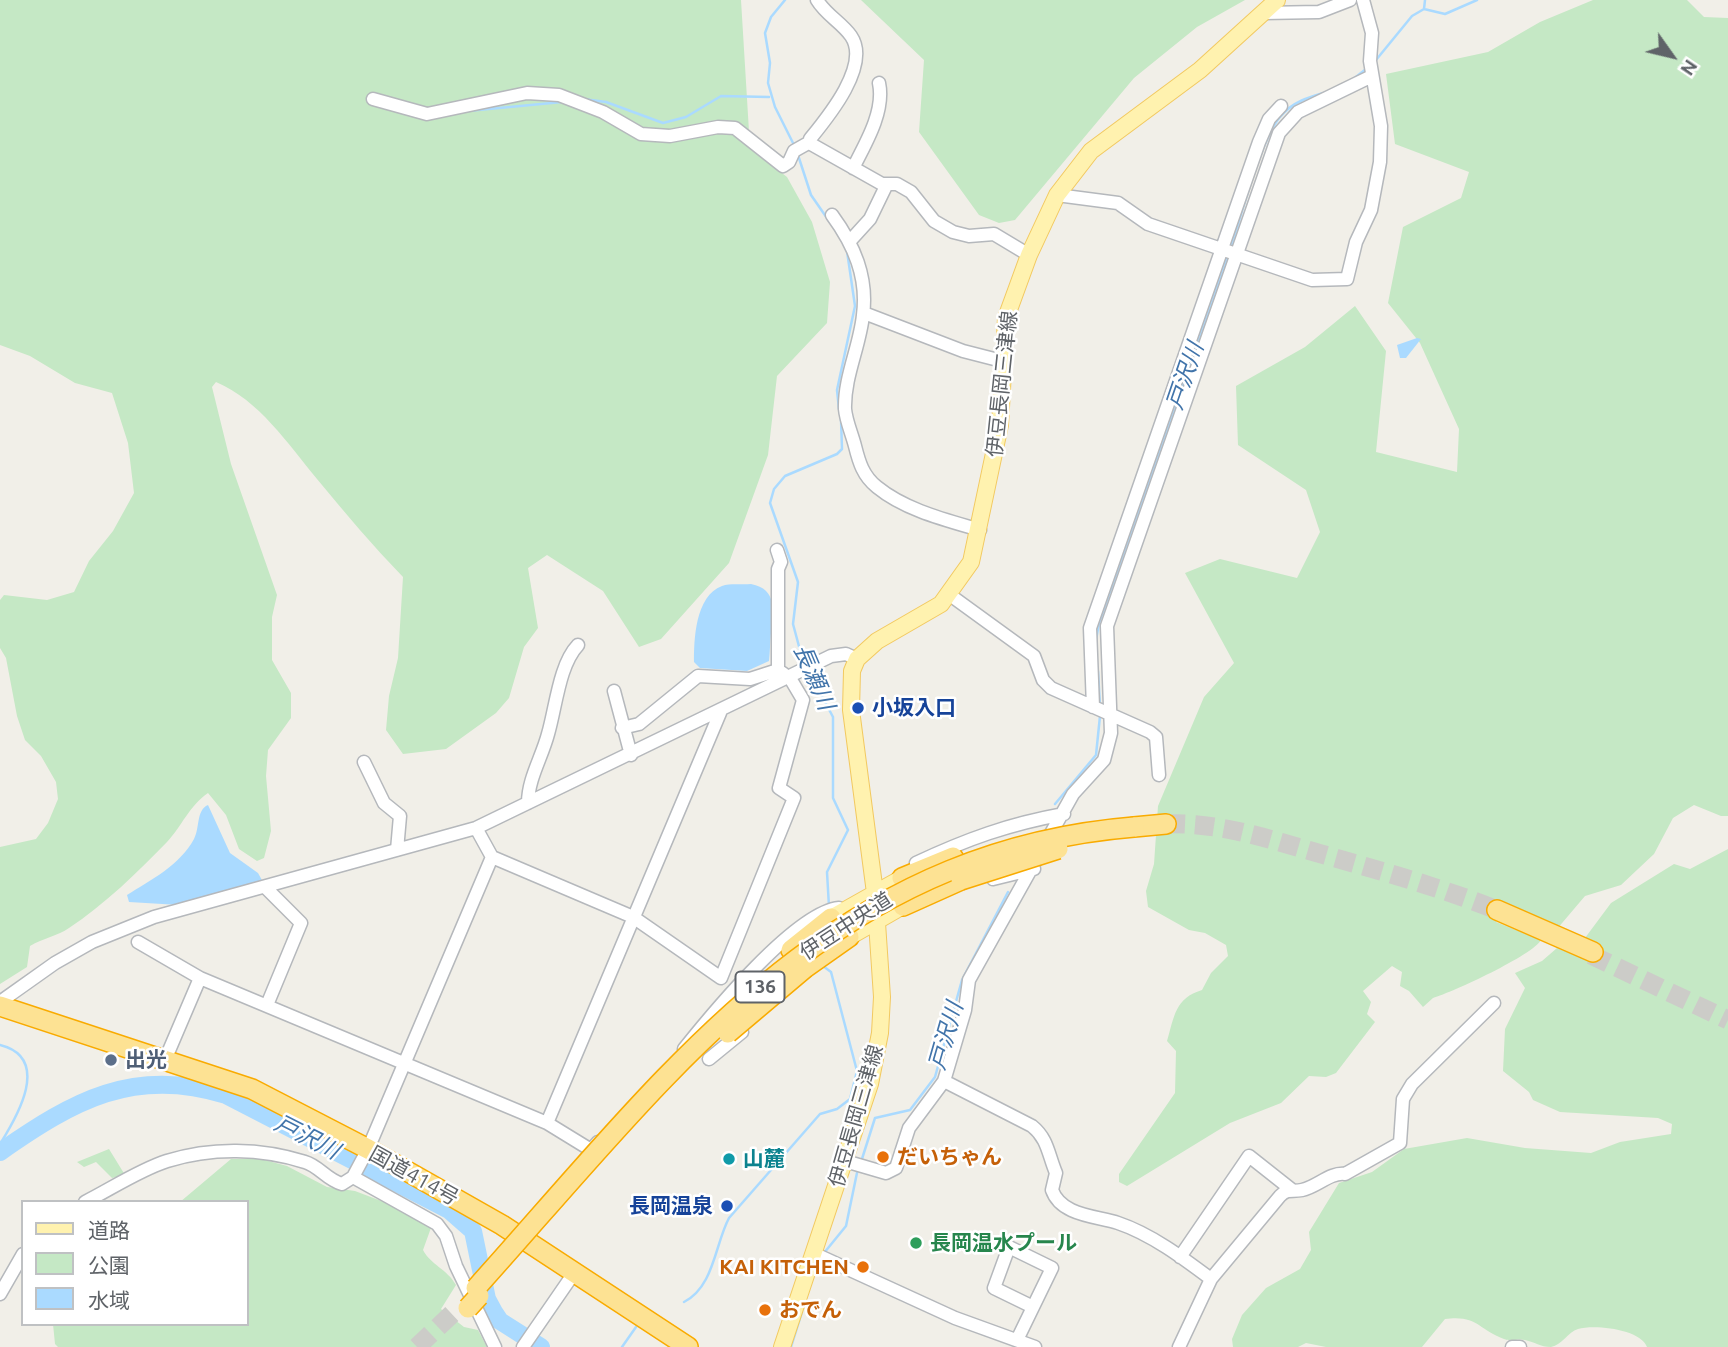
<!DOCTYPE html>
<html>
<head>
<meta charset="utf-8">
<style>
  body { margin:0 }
  #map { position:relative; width:1728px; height:1347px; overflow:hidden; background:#f1efe8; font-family:Ubuntu,"Noto Sans JP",sans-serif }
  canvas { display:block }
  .legend { position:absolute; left:21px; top:1200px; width:228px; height:126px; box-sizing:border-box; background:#fff; border:2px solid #bfc1c3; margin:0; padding:9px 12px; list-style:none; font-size:21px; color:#5f6368 }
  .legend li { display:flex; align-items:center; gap:14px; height:35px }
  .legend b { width:35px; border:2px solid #bfc1c3 }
  .north { position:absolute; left:1637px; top:21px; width:70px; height:70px; -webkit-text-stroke:5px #fff; paint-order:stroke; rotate:124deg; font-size:19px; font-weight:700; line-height:28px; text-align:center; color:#5f6368 }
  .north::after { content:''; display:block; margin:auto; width:24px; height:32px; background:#5f6368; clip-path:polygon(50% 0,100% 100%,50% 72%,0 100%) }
</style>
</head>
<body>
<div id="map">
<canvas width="1728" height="1347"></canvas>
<ul class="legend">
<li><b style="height:9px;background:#fff2af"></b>道路</li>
<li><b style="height:19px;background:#c5e8c5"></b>公園</li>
<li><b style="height:19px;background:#aadaff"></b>水域</li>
</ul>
<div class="north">N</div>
</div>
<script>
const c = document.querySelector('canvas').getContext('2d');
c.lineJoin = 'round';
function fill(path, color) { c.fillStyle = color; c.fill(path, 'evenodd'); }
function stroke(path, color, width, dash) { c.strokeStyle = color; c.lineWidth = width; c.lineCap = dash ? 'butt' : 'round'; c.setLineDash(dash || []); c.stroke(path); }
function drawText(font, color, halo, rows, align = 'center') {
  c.font = font + ' Ubuntu,"Noto Sans JP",sans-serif'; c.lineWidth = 5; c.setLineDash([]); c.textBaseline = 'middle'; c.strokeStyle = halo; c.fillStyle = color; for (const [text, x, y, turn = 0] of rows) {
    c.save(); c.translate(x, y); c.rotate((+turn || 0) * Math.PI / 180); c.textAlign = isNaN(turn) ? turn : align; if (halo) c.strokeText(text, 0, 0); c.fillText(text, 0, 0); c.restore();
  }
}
fill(new Path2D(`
  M0 0H741L750 148 787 177 812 222 830 282 827 323 777 376 768 455 729 563 661 639 639 647 603 591 547 555 528 568 538 628 524 647 509 698 496 713 446 749 403 754 386 730 389 696 398 658 403 577C373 546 345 513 317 479 288 444 259 400 216 382L212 387 231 464 277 595 272 617V660L291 693V718L268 750 266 776 271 831 264 858 257 861 239 849 226 815 208 793C189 806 182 826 167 842 138 872 104 905 69 928 58 936 43 938 30 946L27 967 0 984V847L36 839 48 823 58 799 56 782 41 756 25 740 17 716 6 658 0 648V600L4 595 47 600 74 592 89 561 113 531 134 493 128 443 112 393 75 383 30 356 0 345Z
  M861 0H1245L1197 27 1134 78 1015 220 999 223 979 215 919 132 924 60Z
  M1593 0H1687L1704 17 1728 18V816H1721L1694 805 1673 818 1654 854 1621 885 1585 896 1557 929 1500 906 1496 922 1541 940C1533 955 1453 992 1433 998L1423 1007 1409 991 1400 986 1402 972 1392 966 1363 991 1371 1002 1367 1014 1375 1022 1336 1073 1326 1077 1309 1076 1281 1103 1230 1123 1127 1186 1119 1182V1174L1175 1093 1176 1051 1167 1041C1174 1017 1175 998 1202 990L1211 973 1228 956 1226 945 1205 933 1189 930 1148 907 1146 891 1154 864 1158 806 1204 697 1234 663 1185 573 1220 559 1297 578 1320 532 1306 490 1238 445 1236 386 1305 347 1355 306 1386 351 1376 452 1457 472 1459 429 1420 343 1388 303 1403 227 1461 198 1469 172 1395 144 1386 74 1488 52 1540 22Z
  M1728 849V1347H1647C1641 1329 1594 1324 1578 1329 1568 1332 1562 1345 1551 1347 1540 1347 1535 1342 1525 1340 1518 1338 1511 1342 1504 1339 1477 1329 1478 1315 1445 1319L1422 1347H1326L1306 1343 1298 1347H1233L1232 1339 1242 1315 1266 1288 1300 1269 1311 1250 1309 1232 1339 1183 1372 1172 1404 1149 1467 1138 1525 1148 1591 1153 1620 1142 1671 1134 1672 1124 1658 1118 1560 1112 1533 1100 1529 1092 1503 1071 1505 1029 1525 988 1515 973 1542 961 1557 948 1586 959 1594 941 1585 938 1611 903 1674 864 1690 869Z
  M109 1149 125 1175 112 1178 96 1162 84 1167 77 1162Z
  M231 1159H261L287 1166 327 1187 355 1191 384 1202 432 1225 423 1250C431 1265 447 1269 456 1285L441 1309 464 1327 478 1330 487 1347H58L55 1344 53 1324H247V1202H180Z`), '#c5e8c5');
fill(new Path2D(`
  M1417 338 1421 339 1406 358H1400L1397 345Z
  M751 584C778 589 773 611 771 633 770 642 770 652 769 661L747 671 700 668 694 662C694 640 695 596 722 586 730 583 742 585 751 584Z
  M208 805 230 853 258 873 263 882 179 905 129 902 127 895C151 880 180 865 194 839 200 828 196 810 208 805Z`), '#aadaff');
stroke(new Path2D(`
  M785 0 771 17 765 33 770 63 768 83 775 107 794 145
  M1424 9 1445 14 1477 0
  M1424 9 1425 0
  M1376 60 1412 16 1424 9
  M1352 80 1366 69
  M584 99 606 102 663 123 686 117 721 96 769 97
  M468 111 562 102
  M798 155 811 195 829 221
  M1230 249C1241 218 1261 139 1280 117 1292 102 1309 97 1327 92
  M839 409 837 390 855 306 847 251
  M1096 640 1099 623 1228 256
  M804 665 793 624 798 582 770 503 774 489 785 476 837 454 842 449 841 419
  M808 670 833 717V798L848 830 827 872 829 907
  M1098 671 1100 706
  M1055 804 1096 755 1100 716
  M0 1045C52 1058 17 1117 0 1144
  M861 1162 875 1118 910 1110 935 1077 962 980 1008 892
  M824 1253 846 1226 858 1168
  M684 1302C714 1287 715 1244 729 1218L820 1114 837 1109 850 1099 857 1071 831 972 823 966
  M622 1347 636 1327
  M791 1347 802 1312`), '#aadaff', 2.5);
stroke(new Path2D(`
  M0 1152C73 1101 134 1066 226 1095L449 1210 473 1231 487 1299 494 1312 500 1321 541 1347`), '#aadaff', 18);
stroke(new Path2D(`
  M1166 824C1223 822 1274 841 1328 856 1385 872 1442 888 1497 910
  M1591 955 1728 1020
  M417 1347 455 1311`), '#ccccc8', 19, [19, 10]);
const minor = new Path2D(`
  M817 0C826 15 841 22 851 36 871 65 828 117 810 139L811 144 882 184H897L911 192 934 221 953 232 969 236 994 234 1029 255
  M1263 13 1319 12 1350 0
  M373 99 427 114 527 93 559 95 603 112 641 134 670 136 718 127 735 128 783 166 789 162 794 151 810 142
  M853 168C866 143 885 111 879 83
  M1057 195 1118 203 1148 224 1312 280 1347 279 1356 242 1371 210 1380 162 1381 126 1370 61 1372 33 1363 0
  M832 215C854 245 868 277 863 315 860 346 844 377 845 409 846 421 852 434 855 446 859 462 863 476 877 487 905 510 946 520 980 530
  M850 241 870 219 886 186
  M864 313 963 351 1002 361
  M777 550 781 562 778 569V670L784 674
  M950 595 1034 656 1043 680 1051 688 1150 732 1156 737 1159 775
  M614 691 631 755
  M1093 707 1090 628 1259 142 1269 119 1281 106
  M622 728 639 724 698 676 750 679 778 670
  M364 762 384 803 400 816 397 850
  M528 803C528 779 542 757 548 734 556 707 559 665 578 645
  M476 828 492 857 633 917 721 978 794 798 779 788 803 700 790 678
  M916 863C967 839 1009 824 1064 814
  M993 879 1034 869
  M265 887 301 923 267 1005
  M138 942 200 978
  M0 1002 55 963 92 942 154 917 476 828 831 656 846 654 857 659
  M684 1049C712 1014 796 912 839 908
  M709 1059 742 1032
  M165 1060 200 978 547 1123 720 713
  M944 1081 1032 1126C1048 1139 1048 1154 1056 1173L1052 1190C1061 1216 1097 1216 1118 1223 1151 1234 1183 1258 1211 1279
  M547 1123 591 1150 598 1142
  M845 1161 886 1173 896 1168 909 1128 944 1081 965 1010 969 980 1073 794 1104 760 1111 733 1107 626 1279 133 1298 112 1372 76
  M353 1177 437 1224 446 1236 456 1266 495 1347
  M85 1202C111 1189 139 1170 167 1161 212 1147 261 1148 305 1162 319 1166 327 1180 342 1184L353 1177 368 1149 492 857
  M813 1253 955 1318 1035 1347
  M1180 1257 1249 1156 1292 1190
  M0 1294 23 1254
  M1017 1340 1052 1268 1009 1247 994 1288 1033 1307
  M523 1347 574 1273
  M1179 1347 1211 1279 1280 1196C1288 1188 1292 1192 1302 1190 1317 1187 1330 1172 1345 1174L1400 1143 1403 1099 1412 1084 1494 1003
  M1512 1347H1520`);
const major = new Path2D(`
  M831 918 902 878
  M849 937 903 906
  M782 1347 870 1084 880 1033 882 997 875 893 851 710 852 671 857 659 877 641 941 604 971 562 1000 425 1006 318 1029 255 1057 195 1091 151 1200 70 1277 0`);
const highway = new Path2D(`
  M1134 827 1166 824
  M902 878 953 857
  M903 906 961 880
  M1497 910 1593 952
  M791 950 831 918
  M805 968 849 937
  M0 1006 252 1089 368 1149 502 1225 688 1347`);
stroke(minor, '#b5b8bc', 15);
stroke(major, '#f2c960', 18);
stroke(highway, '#f9ab00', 22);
stroke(minor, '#fff', 12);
stroke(major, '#fff2af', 16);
stroke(highway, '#fde293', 19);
const highwayBridge = new Path2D(`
  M961 880 1058 849
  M728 1033 805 968
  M476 1288C666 1077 826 852 1134 827
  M468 1308 479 1296`);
stroke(highwayBridge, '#f9ab00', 22, []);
stroke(highwayBridge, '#fde293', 19);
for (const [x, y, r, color] of [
  [858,708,7,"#1a4fb4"],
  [111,1060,7,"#5c6f8a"],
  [883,1157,7,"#e8710a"],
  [729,1159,7,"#0f9aa8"],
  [727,1206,7,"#1a4fb4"],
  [916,1243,7,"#2e9e5b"],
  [863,1267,7,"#e8710a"],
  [765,1310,7,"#e8710a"]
]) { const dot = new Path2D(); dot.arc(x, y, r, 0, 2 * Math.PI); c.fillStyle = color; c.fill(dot); stroke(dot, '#fff', 2.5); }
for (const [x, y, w] of [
  [760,987,49]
]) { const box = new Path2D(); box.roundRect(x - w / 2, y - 15.5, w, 31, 5); c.fillStyle = '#fff'; c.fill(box); stroke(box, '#5f6368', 2); }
drawText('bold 19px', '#5f6368', null, [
  ["136",760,987]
]);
drawText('21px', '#5f6368', '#fff', [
  ["伊豆長岡三津線",1002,384,-84],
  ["伊豆中央道",846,926,-33],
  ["伊豆長岡三津線",856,1116,-74],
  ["国道414号",414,1176,29]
]);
drawText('bold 21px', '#164399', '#fff', [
  ["小坂入口",872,708],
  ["長岡温泉",713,1206,"right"]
], 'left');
drawText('bold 21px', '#4e5e75', '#fff', [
  ["出光",125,1060]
], 'left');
drawText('bold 21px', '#c56008', '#fff', [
  ["だいちゃん",897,1157],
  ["KAI KITCHEN",849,1267,"right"],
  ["おでん",779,1310]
], 'left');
drawText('bold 21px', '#0d838f', '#fff', [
  ["山麓",743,1159]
], 'left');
drawText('bold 21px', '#27864d', '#fff', [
  ["長岡温水プール",930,1243]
], 'left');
drawText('italic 23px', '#4174aa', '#fff', [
  ["戸沢川",1185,376,-71],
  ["長瀬川",814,677,67],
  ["戸沢川",946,1036,-74],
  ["戸沢川",307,1137,27]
]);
</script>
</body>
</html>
